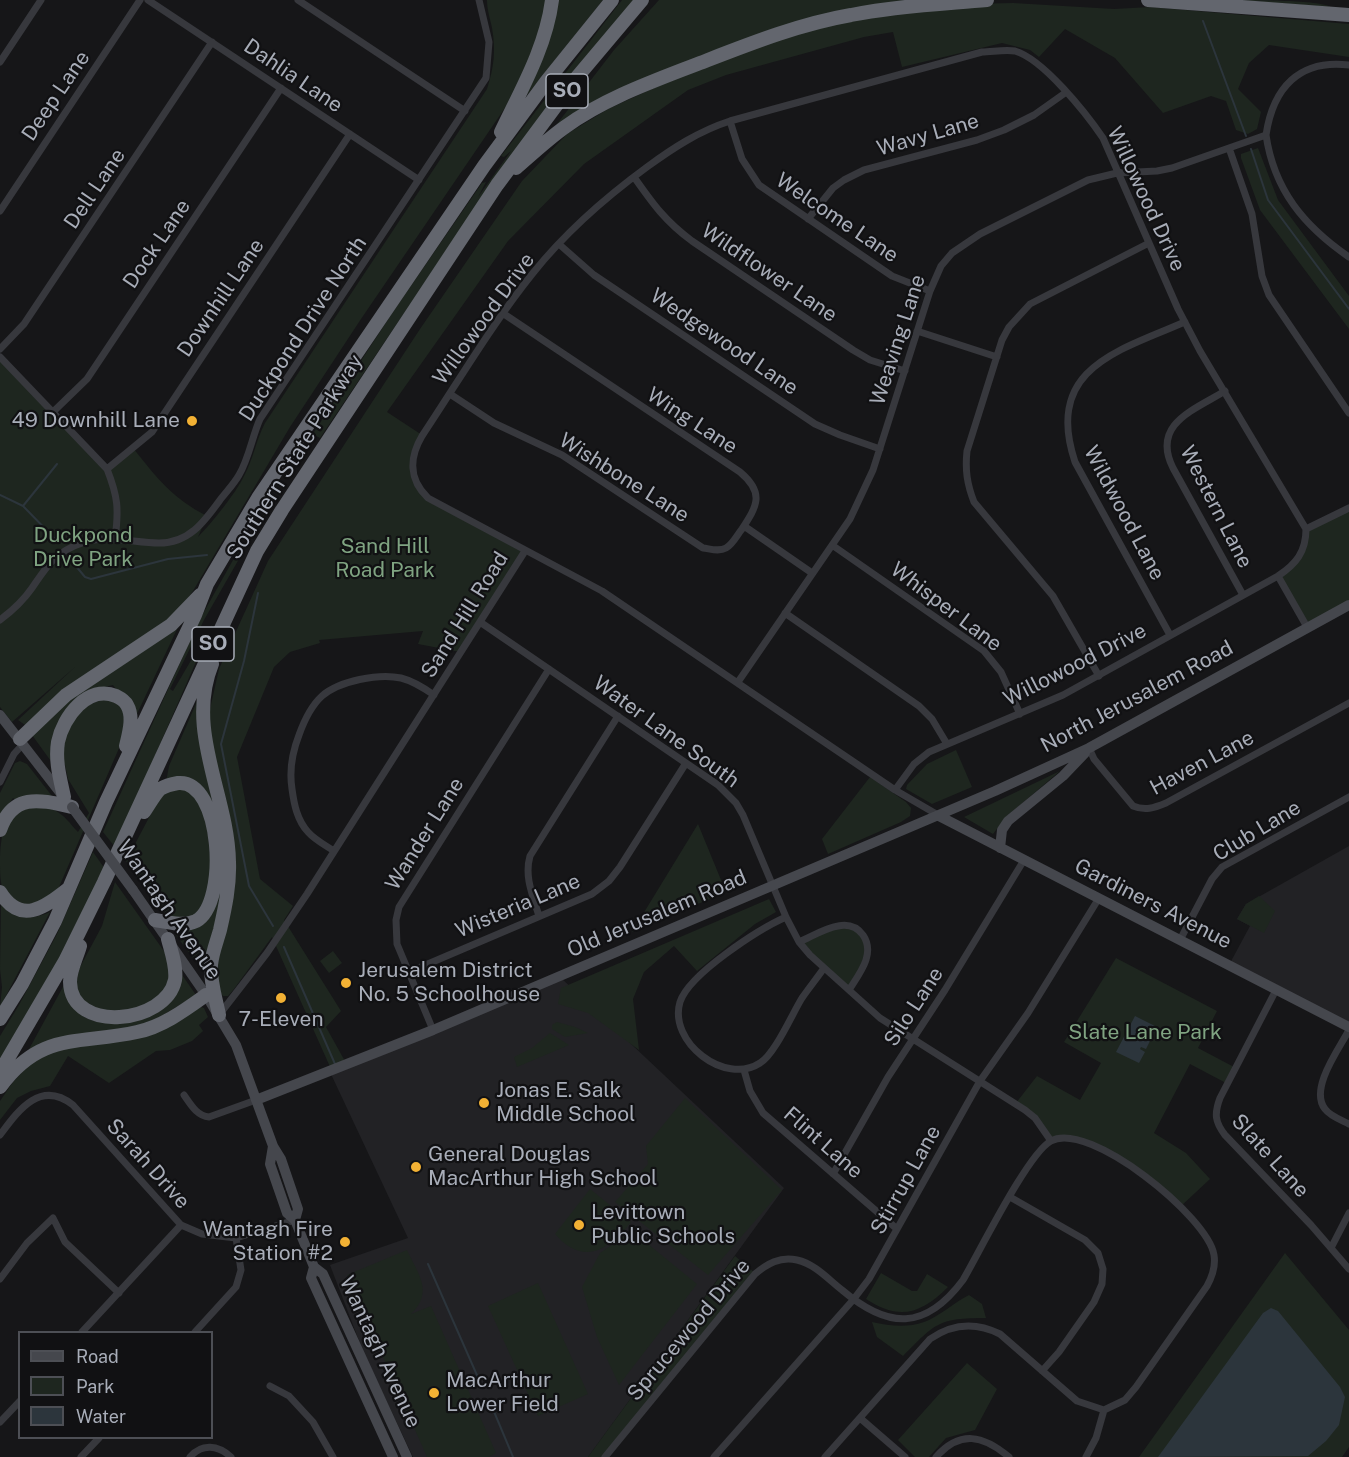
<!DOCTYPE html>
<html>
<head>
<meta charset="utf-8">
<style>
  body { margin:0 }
  #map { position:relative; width:1349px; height:1457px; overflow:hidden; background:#161618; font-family:"Public Sans",sans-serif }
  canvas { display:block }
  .legend { position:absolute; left:18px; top:1331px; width:195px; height:108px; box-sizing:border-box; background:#111113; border:2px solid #4d4f55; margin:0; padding:8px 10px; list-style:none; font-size:18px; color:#a8adb8 }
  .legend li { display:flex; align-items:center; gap:12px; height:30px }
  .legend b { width:30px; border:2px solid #4d4f55 }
</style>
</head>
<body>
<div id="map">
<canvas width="1349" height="1457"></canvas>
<ul class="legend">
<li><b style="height:8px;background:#45474d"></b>Road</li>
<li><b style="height:16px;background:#1e261f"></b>Park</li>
<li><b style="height:16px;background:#2c353c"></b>Water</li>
</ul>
</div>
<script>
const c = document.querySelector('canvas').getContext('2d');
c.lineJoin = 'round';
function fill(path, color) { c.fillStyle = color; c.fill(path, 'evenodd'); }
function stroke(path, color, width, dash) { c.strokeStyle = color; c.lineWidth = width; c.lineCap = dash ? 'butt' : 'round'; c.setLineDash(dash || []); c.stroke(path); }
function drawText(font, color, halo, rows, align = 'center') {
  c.font = font + ' "Public Sans",sans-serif'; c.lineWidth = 4.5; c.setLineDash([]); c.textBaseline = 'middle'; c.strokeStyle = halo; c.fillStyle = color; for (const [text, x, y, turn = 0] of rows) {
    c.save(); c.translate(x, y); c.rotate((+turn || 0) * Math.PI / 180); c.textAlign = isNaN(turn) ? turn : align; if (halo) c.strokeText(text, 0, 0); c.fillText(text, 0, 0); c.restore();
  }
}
fill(new Path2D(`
  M1349 846V1026L1229 965 1250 926 1237 919 1246 904Z
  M560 977 784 1188 588 1457H413L363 1351 330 1265 408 1238 330 1072Z`), '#222225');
fill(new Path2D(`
  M487 0H547L536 47 511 99 361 319 290 427 193 591 180 610 156 634 25 725 18 720 75 667 12 722 0 707V359L107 468 133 448C157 478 172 498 207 516L198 537C211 524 236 493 244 476 253 460 256 440 265 423L487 89C494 67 496 51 492 28 490 18 487 10 487 0Z
  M556 0H603L524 99Z
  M622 0H634L474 209 320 438 316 436 314 432 395 309 482 183 486 182 478 197 511 151 504 157 501 156Z
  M659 0H910L818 17 558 128 557 124 614 50Z
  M1235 0C1252 0 1320 0 1331 7Z
  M1013 3 1114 9 1150 7 1349 24V57L1269 45 1249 63 1238 89 1261 112 1257 129 1248 134 1236 130 1226 101 1211 96 1163 113 1115 58 1065 29 1039 57 1030 50 1002 43 902 67 893 32 864 37 726 75 688 90 584 164 508 241 387 412 422 435 412 456 421 492 524 551 460 652 418 644 423 631 319 640 320 643 290 652 274 667 237 757 260 879 293 906 284 920 341 1011 326 1027 346 1063 331 1069 272 937 234 989 228 996H223L219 991 216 968 232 900 209 737 210 709 219 669 268 561 420 329 522 181 567 134 608 109 680 76 784 37 852 20 971 4Z
  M1258 148 1278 200 1349 296V329L1260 210 1241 158V154Z
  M270 505 204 620 170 689 173 691 213 623 115 847 103 832 200 619 233 560Z
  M1347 509 1349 513V604L1307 626 1278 577 1295 564 1307 530Z
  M179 625 136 716 113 685C79 692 69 707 53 735L56 737 53 764 32 735 74 696 142 652Z
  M108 698 122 705 126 732 56 894 37 908C24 906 12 905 4 893 0 884 0 872 0 861 0 850 1 834 6 824 14 807 38 802 54 810 65 815 70 824 78 832L89 813 68 779 65 765 62 763C65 729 71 707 108 698Z
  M198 699 221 822 223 901 205 974 175 934 177 933 176 929 194 928 206 921 218 901 222 856 206 793 166 782 169 766Z
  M956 750 972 787 932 804 906 789 907 785 927 764Z
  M20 761 27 764 52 796 18 802 13 798 0 819V793L15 763Z
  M1060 771 1006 817 993 834 964 817Z
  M870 777 906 802 911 808 910 816 901 822 828 854 822 839Z
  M176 788 190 789 205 808 213 880 196 919H169L126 861 162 793Z
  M698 824 726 892 632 932Z
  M93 852 105 869 73 939 0 1066V1036L19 1005 57 934Z
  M115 882 171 961 173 972 158 1002 130 1012 105 1013 81 999 76 986 79 969 102 926Z
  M1259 896 1275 911 1264 933 1237 919 1246 904Z
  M769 899 776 912 755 924 697 971 674 946 644 972 633 999 639 1050 588 1013 558 1004 561 988Z
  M1 903C22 915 26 922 50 912L0 1007 2 987 0 969Z
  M834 927 856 929 866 945 867 955 849 989 800 942Z
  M333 951 342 963 329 973 320 961Z
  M1116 958 1217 1011 1198 1048 1234 1067 1226 1083 1190 1064 1154 1133 1186 1153 1210 1179 1180 1207 1169 1195 1086 1140H1051L1035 1117 1016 1103 1037 1076 1080 1100 1101 1063 1064 1042Z
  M180 972 196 995 145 1026 28 1051 64 985C68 993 72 1004 77 1011 96 1031 128 1020 150 1015Z
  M198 1006 204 1008 208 1017 199 1025 203 1031 192 1041 170 1050 156 1051 109 1083 68 1056 50 1086 31 1091 17 1098 0 1120V1101L13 1082 33 1061 49 1051 130 1037Z
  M557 1022 575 1027 588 1033 565 1037 552 1029V1025Z
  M550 1033 569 1045 517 1067 514 1057 532 1048Z
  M685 1098 782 1190 708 1275 615 1202 648 1164 646 1146Z
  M590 1189 631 1222C617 1240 595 1262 570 1247 564 1244 559 1238 555 1234Z
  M632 1231 697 1284 619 1385 597 1337 582 1287 600 1253Z
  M407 1250C418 1274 434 1292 411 1314L431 1306 496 1453 489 1457H427L347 1275Z
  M1285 1253 1349 1330V1447L1342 1457H1139Z
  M735 1256 755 1273 604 1457H588Z
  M881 1273 912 1291H917L927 1274 948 1287C921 1314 899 1321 866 1299Z
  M538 1283 588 1394 538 1416 488 1306Z
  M969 1295 982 1304 986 1318C938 1318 936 1323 903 1356L877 1337 872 1322C890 1326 907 1328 924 1322 937 1318 955 1302 969 1295Z
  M967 1363 997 1389 975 1430 946 1438 929 1457H915L898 1440Z`), '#1e261f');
fill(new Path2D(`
  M1135 1016 1157 1027 1146 1049 1141 1047 1140 1049 1145 1052 1139 1063 1116 1052Z
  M1271 1308 1278 1311 1340 1387 1345 1397 1339 1425 1326 1441 1308 1456 1158 1457 1263 1313Z`), '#2c353c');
stroke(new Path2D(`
  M1203 21 1246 136
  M1251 149 1268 200 1349 309
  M0 495 23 506 58 542
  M23 506 57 464
  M70 559 85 577 91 579 168 559 207 555
  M258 593 244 661 221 744 249 886 273 926
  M284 947 335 1064
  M428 1264 480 1382
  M490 1402 513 1457`), '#2c353c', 2);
stroke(new Path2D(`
  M148 0 419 180
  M298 0 465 111
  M0 62 41 0
  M730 121 742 159 759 185 892 276 930 291
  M1266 135C1274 190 1304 226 1349 257
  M1229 148 1252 214 1262 276 1269 295 1349 413
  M634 177C653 204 665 221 692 241L853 350 870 360 905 371
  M0 211 140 0
  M808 219 833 188 844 180 864 170 977 140 1004 130 1034 115 1065 93
  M560 245 594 275 815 424 840 435 880 449
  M917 331 997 357
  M0 349 24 324 212 42
  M0 357 107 469C118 497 119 509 115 539
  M1225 391C1194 410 1151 424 1173 468L1243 595
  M450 394 494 423 562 455 703 548C711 549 719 552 726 548 733 544 737 535 742 529 757 506 765 493 740 472L504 314
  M53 412 87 379 281 88
  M107 469 152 432 350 134
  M744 526 812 573
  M1306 529 1349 508
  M832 545 984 651 1001 672 1020 714
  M1278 576 1307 627
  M785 613 919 706 932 719 947 744
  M0 620C12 611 23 601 32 588 47 566 55 552 82 543 106 534 134 543 159 543 189 543 204 522 220 500 226 492 234 484 239 475 249 458 252 437 260 419L486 78 489 42 479 0
  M480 622 718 785 736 803 743 815 786 917 799 942 810 955 880 1018 1025 1110 1035 1118 1051 1141
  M1170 635 1075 462C1044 369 1117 351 1185 322
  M1099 676 1053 596 974 502C967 484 965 470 967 451L1002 340 1009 327 1030 304 1149 243
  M738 682 850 519 873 470 930 291 941 266 952 253 980 234 1088 180 1117 173 1157 171 1172 168 1266 135C1273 88 1299 59 1349 65
  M1089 748 1094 759 1133 806C1145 811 1154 808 1166 803L1349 703
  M0 782 14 754 23 744
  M895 790 914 764 929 752 1063 695 1278 576C1296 564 1306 552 1306 529L1200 351 1178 309 1103 138C1086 113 1043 59 1015 51 1005 49 992 52 982 52L730 121C699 131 673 148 647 167 606 197 565 233 533 273 492 324 458 382 422 436 409 458 409 480 428 498L602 591 895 790 938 815
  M334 851C325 845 315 840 308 832 297 820 294 804 292 789 289 770 292 753 299 735 304 721 311 706 322 696 339 681 379 673 401 678 413 681 424 688 434 695
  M539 916C533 896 524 877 530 856L618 716
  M786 917C759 929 689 974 680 1002 668 1042 725 1086 760 1063 775 1054 792 1014 802 998 809 988 817 978 824 968
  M1180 940 1212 879 1222 867 1349 797
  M799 942C811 937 825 928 838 926 848 924 857 927 863 935 876 954 859 974 849 990
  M409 972 592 894 609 881 620 867 686 763
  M1276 990 1220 1098C1214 1114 1215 1122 1225 1135L1311 1225 1349 1269
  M219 1015 267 953 307 894 525 551
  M433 1030 397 944 396 920 399 907 549 669
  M1349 1030C1339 1049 1309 1089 1325 1109 1330 1116 1341 1120 1349 1124
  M744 1070 750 1091 763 1113 897 1229
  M184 1095C191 1105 197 1116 209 1117L256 1100
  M0 1135C18 1111 40 1079 73 1105L181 1225 202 1234 236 1238 295 1220
  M833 1174 888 1077 945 990 1024 860
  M1010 1197 1085 1240 1098 1253 1103 1269 1102 1284 1094 1302 1059 1352 1042 1371
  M1331 1248 1349 1213
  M0 1279 27 1243 53 1218 65 1242 119 1293
  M82 1332 181 1225
  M195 1332 236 1287 241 1270 236 1238
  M270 1386 289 1396 313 1422 333 1457
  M860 1418 905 1457
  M0 1422 20 1401
  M81 1457 99 1438
  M190 1457C202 1443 218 1445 231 1457
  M605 1457 755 1274C767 1264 780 1256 797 1260 815 1264 828 1279 842 1290 888 1329 925 1331 963 1280 979 1253 1028 1153 1051 1141 1089 1120 1208 1217 1214 1255 1216 1267 1212 1277 1207 1286L1136 1387 1125 1400 1104 1410 1077 1401 1000 1334C976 1322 953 1323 930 1339L825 1457
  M714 1457 853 1300 869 1279 980 1081 1028 1013 1099 898
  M936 1457C960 1430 983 1435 1009 1457
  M1086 1457 1096 1438 1104 1410`), '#37383d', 7);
stroke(new Path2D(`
  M0 715 62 795
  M939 816 1349 1027
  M1000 848 1002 830 1008 821 1063 776 1085 753
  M133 890 206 995 236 1045 273 1146 281 1159 298 1209 295 1220
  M256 1100 433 1030 995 791 1089 748 1349 605
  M273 1146 270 1164 287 1213 295 1220 314 1267 323 1274 407 1457
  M314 1267 311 1278 393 1457`), '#45474d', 10);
stroke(new Path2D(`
  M1148 0 1349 15
  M501 132C521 90 546 47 552 0
  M516 168C532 154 548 139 565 127 605 98 654 81 700 63 749 44 799 24 851 15 896 6 942 4 987 0
  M212 664C185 731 228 795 229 862 230 885 225 908 220 930 217 941 212 953 211 965 210 982 216 999 219 1015
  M20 739 66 695 171 625 200 595
  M64 797C60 778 55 761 58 742 63 717 88 684 116 696 120 698 125 701 127 705 134 717 129 733 126 746
  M144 812C149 805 154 795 160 789 165 786 172 784 178 783 222 779 229 903 196 921 184 927 167 922 155 920
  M0 830C13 792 41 800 72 807
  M0 892C21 926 45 907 68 889
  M80 946C77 957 70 970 70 982 71 1034 166 1024 175 980 177 967 171 951 168 939
  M0 1019 22 984 55 921 106 802 195 615 207 584 258 498 484 166 546 82 612 0
  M0 1072 65 961 104 882 257 551 282 510 497 185 578 76 642 0
  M0 1087C41 1031 78 1045 137 1032 162 1027 185 1010 206 995`), '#63666e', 14);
stroke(new Path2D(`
  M72 807 133 890`), '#45474d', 10);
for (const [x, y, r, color] of [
  [192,421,6,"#f2b134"],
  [346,983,6,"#f2b134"],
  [281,998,6,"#f2b134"],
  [484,1103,6,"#f2b134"],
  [416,1167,6,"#f2b134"],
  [579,1225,6,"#f2b134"],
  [345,1242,6,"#f2b134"],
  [434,1393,6,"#f2b134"]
]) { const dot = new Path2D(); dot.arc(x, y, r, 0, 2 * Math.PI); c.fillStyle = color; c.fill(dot); stroke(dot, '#111113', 2); }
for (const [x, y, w] of [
  [567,91,42],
  [213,644,42]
]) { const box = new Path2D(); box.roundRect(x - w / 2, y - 17, w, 34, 4.5); c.fillStyle = '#111113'; c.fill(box); stroke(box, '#a8adb8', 1.5); }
drawText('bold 20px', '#a8adb8', null, [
  ["SO",567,91],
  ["SO",213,644]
]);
drawText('21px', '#a8adb8', '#111113', [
  ["Dahlia Lane",293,76,34],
  ["Deep Lane",56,96,-56],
  ["Wavy Lane",928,135,-16],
  ["Dell Lane",95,189,-56],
  ["Willowood Drive",1146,199,65],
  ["Welcome Lane",837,218,34],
  ["Dock Lane",157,244,-56],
  ["Wildflower Lane",769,273,34],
  ["Downhill Lane",221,298,-56],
  ["Willowood Drive",484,319,-54],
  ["Duckpond Drive North",303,329,-57],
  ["Weaving Lane",898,340,-72],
  ["Wedgewood Lane",724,342,34],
  ["Wing Lane",692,421,33],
  ["Southern State Parkway",295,457,-58],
  ["Wishbone Lane",624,478,32],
  ["Western Lane",1216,507,63],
  ["Wildwood Lane",1124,513,62],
  ["Whisper Lane",946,607,37],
  ["Sand Hill Road",465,615,-58],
  ["Willowood Drive",1075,665,-27],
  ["North Jerusalem Road",1137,697,-28],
  ["Water Lane South",666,732,36],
  ["Haven Lane",1202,763,-28],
  ["Club Lane",1257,831,-31],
  ["Wander Lane",425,834,-58],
  ["Gardiners Avenue",1153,904,27],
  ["Wisteria Lane",518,906,-23],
  ["Wantagh Avenue",169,910,55],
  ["Old Jerusalem Road",657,914,-23],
  ["Silo Lane",914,1007,-57],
  ["Flint Lane",823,1143,41],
  ["Slate Lane",1270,1156,48],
  ["Sarah Drive",148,1164,48],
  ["Stirrup Lane",906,1180,-61],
  ["Sprucewood Drive",689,1330,-50],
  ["Wantagh Avenue",380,1352,65]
]);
drawText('21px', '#a8adb8', '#111113', [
  ["49 Downhill Lane",180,421,"right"],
  ["Jerusalem District",358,971],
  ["No. 5 Schoolhouse",358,995],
  ["7-Eleven",281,1020,"center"],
  ["Jonas E. Salk",496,1091],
  ["Middle School",496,1115],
  ["General Douglas",428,1155],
  ["MacArthur High School",428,1179],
  ["Levittown",591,1213],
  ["Public Schools",591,1237],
  ["Wantagh Fire",333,1230,"right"],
  ["Station #2",333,1254,"right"],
  ["MacArthur",446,1381],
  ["Lower Field",446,1405]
], 'left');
drawText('21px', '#7fa381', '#111113', [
  ["Duckpond",83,536],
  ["Drive Park",83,560],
  ["Sand Hill",385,547],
  ["Road Park",385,571],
  ["Slate Lane Park",1145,1033]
]);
</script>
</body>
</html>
